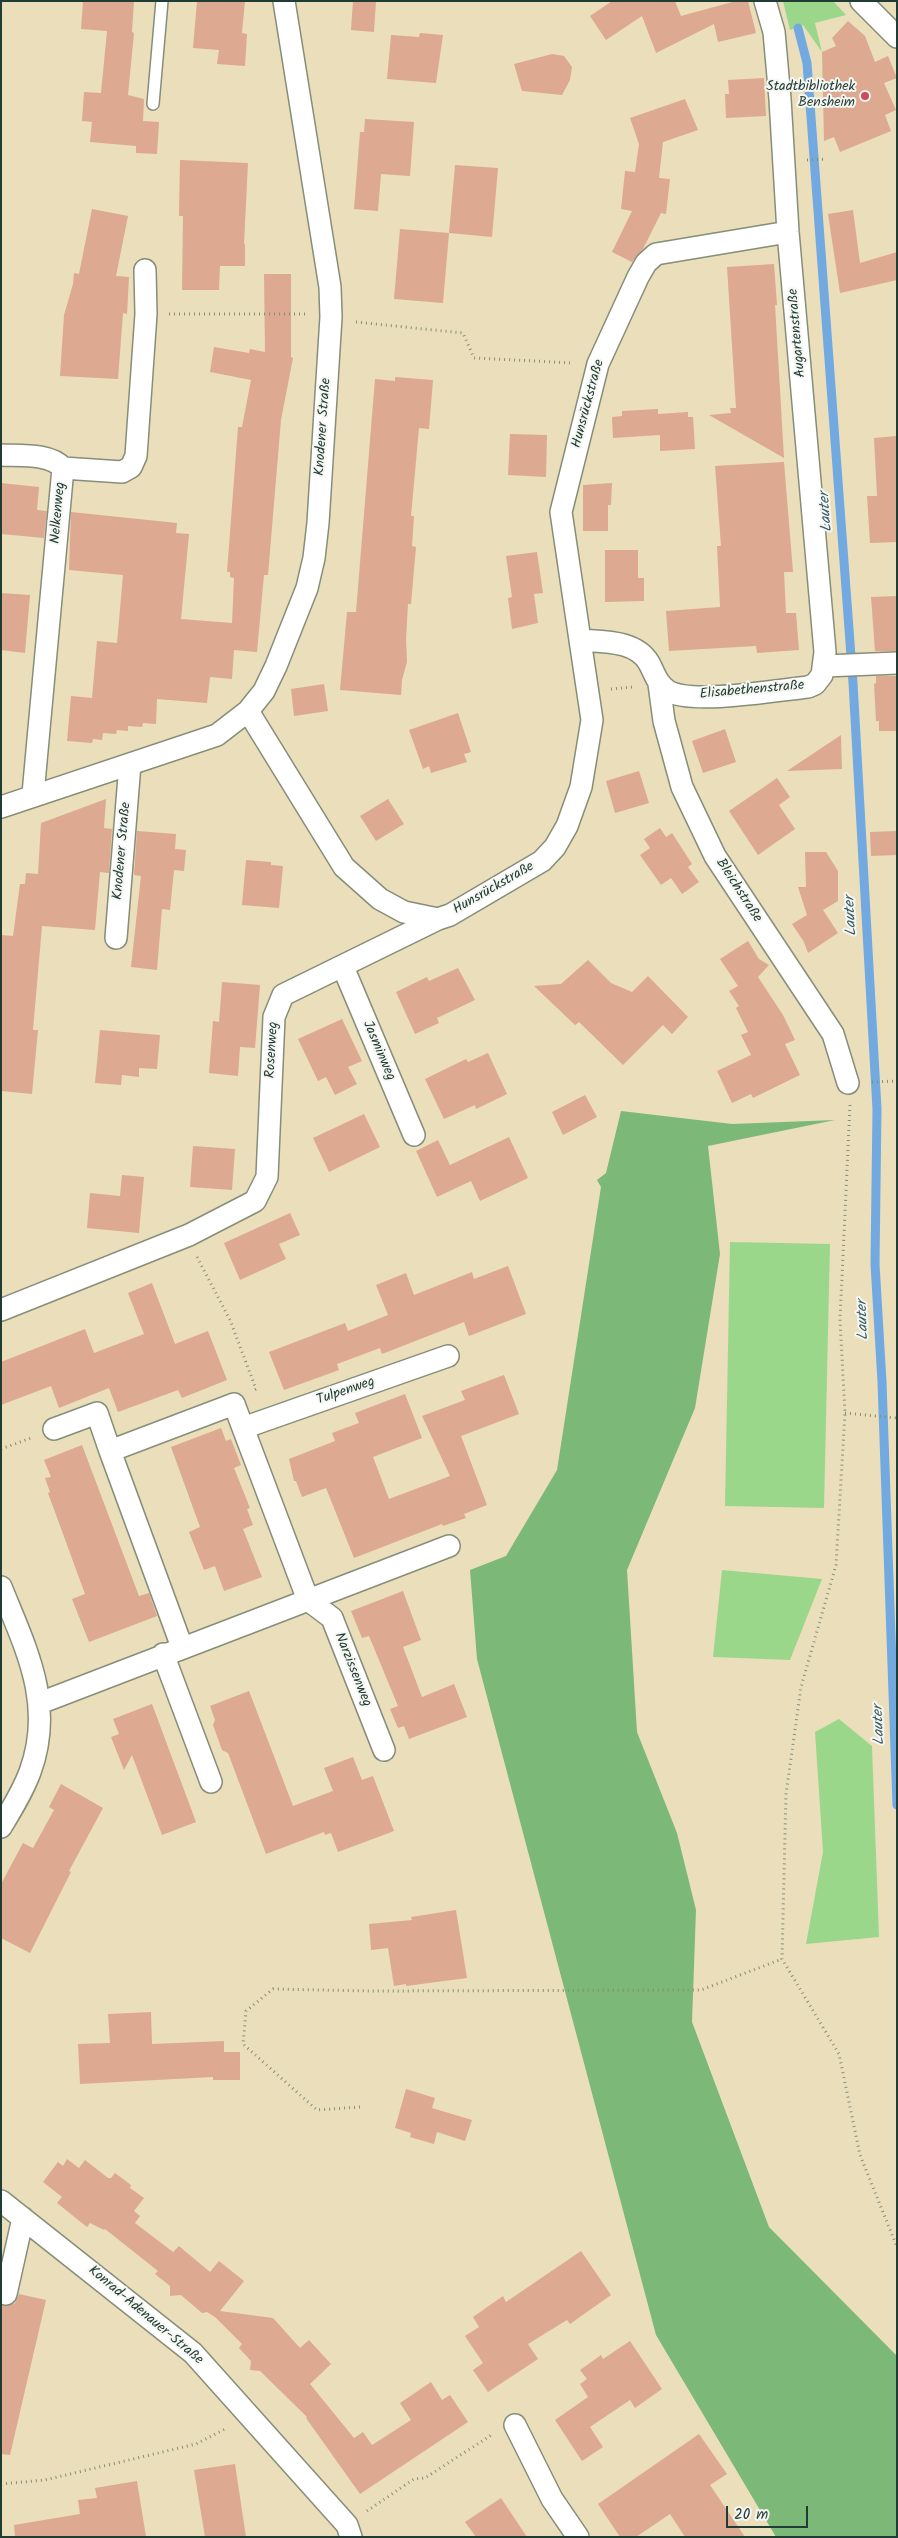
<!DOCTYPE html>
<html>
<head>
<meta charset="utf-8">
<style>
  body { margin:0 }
  #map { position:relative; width:898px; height:2538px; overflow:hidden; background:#ebdebb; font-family:Kalam,sans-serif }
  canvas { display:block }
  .frame { position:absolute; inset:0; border:2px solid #1f3d34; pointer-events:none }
  .scale { position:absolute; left:726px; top:2506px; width:82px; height:22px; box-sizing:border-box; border:2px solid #1f3d34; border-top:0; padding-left:6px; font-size:15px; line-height:18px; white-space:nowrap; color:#1f3d34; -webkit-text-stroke:4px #f6f6f2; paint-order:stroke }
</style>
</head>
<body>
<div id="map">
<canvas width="898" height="2538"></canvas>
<div class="frame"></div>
<div class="scale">20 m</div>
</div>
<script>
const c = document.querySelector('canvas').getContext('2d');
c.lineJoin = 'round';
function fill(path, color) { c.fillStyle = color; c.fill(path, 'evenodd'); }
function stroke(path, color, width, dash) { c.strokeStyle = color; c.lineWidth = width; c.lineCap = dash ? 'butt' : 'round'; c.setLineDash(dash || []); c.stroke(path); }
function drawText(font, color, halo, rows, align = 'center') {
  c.font = font + ' Kalam,sans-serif'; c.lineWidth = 4; c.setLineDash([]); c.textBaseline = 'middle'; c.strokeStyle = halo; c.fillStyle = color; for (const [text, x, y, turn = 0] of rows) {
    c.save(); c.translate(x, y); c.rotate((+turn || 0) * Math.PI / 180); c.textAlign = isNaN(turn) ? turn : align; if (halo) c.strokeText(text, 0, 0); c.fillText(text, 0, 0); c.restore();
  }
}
fill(new Path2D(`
  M783 1H833L846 15 815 23 822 52 803 25 790 30Z
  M730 1242 830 1244 824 1508 725 1506Z
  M722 1570 822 1579 790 1660 713 1657Z
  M839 1719 872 1746 879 1937 806 1944 823 1852 815 1732Z`), '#9bd78b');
fill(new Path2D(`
  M621 1111 732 1124 835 1120 708 1146 720 1254 695 1408 627 1570 637 1732 677 1833 696 1910 692 2022 769 2227 897 2356V2537H776L656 2335 477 1659 470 1570 506 1556 557 1470 601 1187 597 1180 606 1173Z`), '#7cb877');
stroke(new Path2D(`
  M798 28 807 63 853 683 877 1109 875 1264 882 1382 897 1805`), '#71a9e0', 9);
fill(new Path2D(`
  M83 1H134L132 32 134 33 128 95 144 99 143 121 159 122 157 154 136 153V146L90 142 92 122 82 121 84 92 101 93 107 31 81 29Z
  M197 1H245L242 33 247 34 245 66 217 64 219 50 193 48Z
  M353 1H376L374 32 351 30Z
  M612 1H675L681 16 736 1H748L756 33 718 42 714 24 656 53 642 16 606 40 590 16Z
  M848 21 865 36 875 62 888 56 897 78 884 83 896 110 885 115 891 131 840 152 834 137 824 141 822 52 836 46 832 38Z
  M420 33 443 35 436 83 387 79 391 35 419 37Z
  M552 54 564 56 572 67 570 80 562 95 522 91 514 64Z
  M764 78 766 116 726 118 725 94H729L728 80Z
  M685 99 698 130 663 142 659 178 670 179 666 214 661 213 643 249 632 262 612 252 632 211 621 209 625 171 635 172 639 144 630 118Z
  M365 119 414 122 410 176 381 174 378 211 354 209 360 132H364Z
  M180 160 248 163 244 244H245V266H220L219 290H182L183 216H179Z
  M455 165 498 168 492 237 449 233Z
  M92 209 128 216 116 276 129 277 127 314 123 313 118 379 60 376 64 315 73 284 74 273 79 274Z
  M853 210 860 263 897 252V280L840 293 828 214Z
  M400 229 449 233 443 303 394 299Z
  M774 264 777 305H775L784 458 709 415 731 413 730 408H736L727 267Z
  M264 274H291V357L293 358 281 420 268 575H264L257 652 234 650 232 679 210 677 207 703 157 699 156 724 143 723 142 727 128 726V731L117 730 116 734 103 733 102 740 93 739 92 743 67 741 71 696 92 698 97 641 117 643 123 575 69 570 71 512 177 523 176 533 189 534 181 619 232 623 234 578 230 577V572H227L238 427H242L251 380 210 372 214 347 249 353 250 349 265 352Z
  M395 377 433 380 429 429 419 428 411 516H414L412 546 416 547 411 604H408L406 639 407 662 402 680 401 695 340 690 347 612H356L375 379 395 381Z
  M658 409V414L688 412V417H693L695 449 660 451V435L613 438 612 417 622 416V411Z
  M510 434 547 435 546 477 508 475Z
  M897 436V542L870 543 867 496H877L874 438Z
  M784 462 793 572H784L786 613H796L799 650 757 653 756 646 669 651 666 611 720 607 717 546H721L715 466Z
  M1 483 39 487 37 510 47 511 44 538 1 534Z
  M612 483 611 505H608V531H583V485Z
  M605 550H638V578H644V601L605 602Z
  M537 552 543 593 534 594 538 623 512 629 508 598 512 597 506 556Z
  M1 593 30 595 25 653 1 650Z
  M897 596V651H875L871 597Z
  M876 676H897V731H879V721H876L874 684 876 683Z
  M324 684 328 711 294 716 291 689Z
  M458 713 471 752 464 754 467 762 431 773 429 766 423 769 409 730Z
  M725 729 736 762 703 773 692 741Z
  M841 735 842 769 787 771Z
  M639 771 649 803 615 813 606 781Z
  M777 778 790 797 779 805 795 829 758 855 729 811Z
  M106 799 104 828 112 829 109 873 100 872 95 930 42 926 33 1030H38L32 1094 1 1091V935L13 936 20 884H25L26 873 38 874 41 823Z
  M388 799 404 824 376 841 360 816Z
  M660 828 666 837 672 833 692 864 688 867 699 882 682 894 671 878 661 885 640 855 650 848 644 839Z
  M137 831 176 834 175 849 186 850 184 871 174 870 170 910 162 909 157 970 131 967 141 876 134 875Z
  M897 831V855L871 856 870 832Z
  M805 852H826L838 871V901L823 910 838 933 808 953 804 942 792 924 807 915 798 887H806Z
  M246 860 271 862V865L283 866 279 908 242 905Z
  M748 941 759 959 769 965 758 977 783 1015 795 1040 785 1044 800 1075 753 1098 751 1094 732 1103 717 1071 751 1055 741 1035 748 1032 736 1008 739 1006 729 991 738 986 720 959Z
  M588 960 611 983 632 992 648 976 688 1017 672 1034 663 1025 623 1065 579 1022 575 1025 534 986 561 984Z
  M458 968 475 1000 437 1018 439 1023 415 1034 396 992 427 977 429 981Z
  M222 982 260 985 255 1048 240 1047 238 1076 209 1073 213 1021 219 1022Z
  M342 1019 362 1061 348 1067 357 1084 335 1095 326 1077 318 1081 298 1039Z
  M100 1030 160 1035 157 1069 139 1068V1077L122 1075 121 1085 95 1083Z
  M488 1053 507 1094 476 1109 475 1105 444 1119 425 1079 466 1059 468 1062Z
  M585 1095 597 1117 563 1135 552 1112Z
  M364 1114 380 1147 329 1172 313 1138Z
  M509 1137 528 1178 480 1201 471 1181 437 1197 416 1151 438 1140 450 1165Z
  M193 1146 235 1149 232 1190 190 1187Z
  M122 1175 144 1177 139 1233 87 1228 90 1193 120 1196Z
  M290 1213 300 1235 279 1244 286 1259 240 1280 224 1243Z
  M508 1266 526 1314 469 1336 464 1322 382 1354 380 1348 337 1364 339 1370 284 1390 269 1352 345 1323 348 1331 388 1315 376 1285 406 1273 414 1295 472 1272 474 1279Z
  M152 1283 175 1344 208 1331 227 1380 182 1398 178 1390 118 1412 109 1388 59 1408 51 1386 1 1405V1362L85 1329 94 1353 144 1334 128 1293Z
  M504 1375 519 1414 461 1436 487 1505 464 1514 466 1518 443 1526 442 1524 354 1558 326 1488 302 1497 296 1481H294L289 1459 335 1441 332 1433 359 1423 355 1413 405 1394 422 1438 373 1457 389 1499 450 1476 422 1416 465 1400 461 1391Z
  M221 1428 226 1441 231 1439 241 1465 234 1468 250 1508 247 1509 253 1525 243 1529 262 1577 224 1591 215 1566 204 1570 189 1532 200 1527 171 1447Z
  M82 1445 139 1596 149 1593 157 1616 89 1642 72 1599 85 1594 48 1493 50 1492 45 1478 51 1477 44 1460Z
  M403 1591 421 1640 403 1647 422 1697 454 1684 467 1717 409 1739 404 1726 398 1728 390 1709 398 1706 369 1636 362 1638 351 1611Z
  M249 1691 293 1806 333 1791 324 1768 353 1757 362 1780 373 1776 394 1831 338 1852 331 1833 325 1835 324 1832 266 1854 228 1753 222 1750 213 1725 215 1720 210 1706Z
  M152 1704 196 1822 162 1835 132 1755 124 1770 111 1737 119 1734 113 1719Z
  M61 1784 103 1808 69 1871 71 1872 30 1953 1 1938V1884L23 1843 33 1848 54 1810 49 1807Z
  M456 1910 467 1978 406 1986V1984L394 1986 388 1948 371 1950 369 1924 412 1920 411 1917Z
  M151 2012 152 2044 224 2041V2052H240V2080H213V2077L80 2084 78 2044 110 2043 108 2014Z
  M406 2089 435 2098 432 2108 472 2120 465 2141 437 2132 434 2144 410 2137 411 2133 395 2128Z
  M67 2159 79 2168 85 2160 108 2178H111L115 2173 131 2185 130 2188 144 2198 134 2211 140 2216 135 2223 173 2252 179 2246 210 2272 219 2261 244 2281 220 2311 273 2318 300 2348 309 2340 331 2364 310 2384 354 2438 363 2432 372 2445 411 2420 400 2403 431 2382 442 2400 450 2395 468 2422 360 2494 306 2418 307 2417 260 2371 250 2370 251 2361 239 2348 242 2344 215 2317 207 2312 202 2313 181 2295 170 2296V2286L155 2274 158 2271 105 2229 104 2230 90 2223 87 2227 57 2203 62 2197 43 2182 58 2162 63 2166Z
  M581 2251 611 2295 570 2324 567 2320 528 2344 538 2359 488 2392 473 2370 483 2363 465 2336 479 2327 473 2317 503 2296 506 2302Z
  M19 2294 46 2300 10 2455 1 2454V2305L9 2306 15 2303Z
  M630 2341 662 2389 635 2408 630 2400 590 2427 603 2447 582 2461 555 2420 588 2397 580 2384 587 2379 580 2370 601 2355 603 2359Z
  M699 2434 727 2474 710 2485 745 2537H685L670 2514 636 2537H620L598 2504Z
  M235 2464 246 2537H205L194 2470Z
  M137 2481 146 2537H15L14 2525 80 2514 78 2500 97 2498 95 2488Z
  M501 2498 527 2537H476L465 2522Z`), '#dda990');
const lane = new Path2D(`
  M153 104 162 1`);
const street = new Path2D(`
  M861 1 897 37
  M1 455C20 456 50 453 63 468
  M63 468 122 472 131 467 136 456 146 314 145 270
  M580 640 561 512 598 364 638 277 646 263 656 254 788 232
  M825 666 897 663
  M659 684 664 721 682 787 715 856 833 1034 848 1083
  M248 711 344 867 380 899 404 912 438 919 450 915 542 861 555 847 567 826 581 787 592 720 580 640C603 642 636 640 649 663 655 674 657 684 668 691 692 705 778 690 808 687L815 684 822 675 825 652 788 232 780 99 774 32 765 1
  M33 794 63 468
  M1 807 217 735 248 711 264 691 276 666 307 588 314 558 318 523 331 317 330 287 284 1
  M116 938 130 764
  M343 967 414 1135
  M1 1310 189 1235 255 1201 267 1177 274 1017 283 995 438 919
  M243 1428 308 1600
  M54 1429 97 1413 110 1451 234 1404 243 1428 448 1356
  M110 1451 182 1647
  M1 1587C26 1649 55 1704 30 1772 23 1791 12 1809 1 1827
  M308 1600 332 1618 384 1750
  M163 1654 211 1782
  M40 1703 449 1546
  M1 2201 193 2353 347 2525 351 2537
  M6 2294 23 2218
  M515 2425 552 2499 578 2537`);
stroke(lane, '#858e78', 14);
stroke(street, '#858e78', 24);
stroke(new Path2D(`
  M807 160 827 159
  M169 314H308
  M356 322 463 333 474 358 572 363
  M611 689 633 687
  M872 1082 897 1081
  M850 1105 840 1320 845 1413 836 1565 801 1687 786 1794 782 1959 839 2054 860 2155 897 2247
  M197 1257 230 1320 256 1389 253 1391
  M845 1413 897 1418
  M1 1449 31 1438
  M360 2107 317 2110 243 2044 246 2011 273 1989 370 1991 701 1990 782 1959
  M1 2484 45 2480 196 2444 227 2428
  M367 2511 414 2479 425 2478 493 2434`), '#858e78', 3, [1, 4]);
stroke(lane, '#fff', 11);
stroke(street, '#fff', 21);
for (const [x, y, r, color] of [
  [865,96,5,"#d1495b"]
]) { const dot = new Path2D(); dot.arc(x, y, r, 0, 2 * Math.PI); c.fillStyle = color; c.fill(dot); stroke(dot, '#f6f6f2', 2); }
drawText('14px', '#1f3d34', '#f6f6f2', [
  ["Stadtbibliothek",855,88],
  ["Bensheim",855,104]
], 'right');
drawText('14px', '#1f3d34', '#f6f6f2', [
  ["Augartenstraße",798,333,-95],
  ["Hunsrückstraße",589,404,-75],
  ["Knodener Straße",324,427,-86],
  ["Nelkenweg",59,513,-85],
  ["Elisabethenstraße",752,691,-5],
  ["Knodener Straße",123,851,-85],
  ["Hunsrückstraße",494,889,-30],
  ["Bleichstraße",738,891,57],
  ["Rosenweg",273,1050,-87],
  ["Jasminweg",378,1051,67],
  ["Tulpenweg",346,1392,-19],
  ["Narzissenweg",352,1670,68],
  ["Konrad-Adenauer-Straße",145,2316,40]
]);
drawText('italic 15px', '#385d68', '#f6f6f2', [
  ["Lauter",827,512,-94],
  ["Lauter",852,916,-93],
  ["Lauter",864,1320,-92],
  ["Lauter",880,1725,-92]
]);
</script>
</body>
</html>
